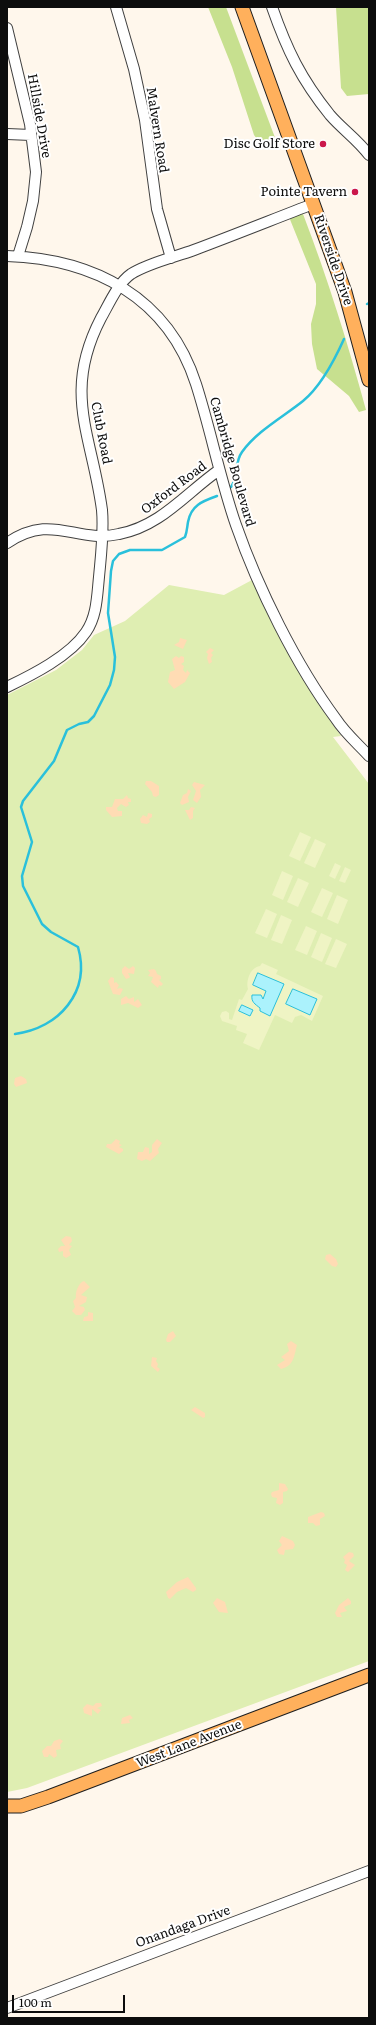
<!DOCTYPE html>
<html>
<head>
<meta charset="utf-8">
<style>
  body { margin:0 }
  #map { position:relative; width:376px; height:2025px; overflow:hidden; background:#fff7ec; font-family:Literata,serif }
  canvas { display:block }
  .frame { position:absolute; inset:0; border:8px solid #0d0d0d; pointer-events:none }
  .scale { position:absolute; left:12px; top:1995px; width:113px; height:18px; box-sizing:border-box; border:2px solid #0d0d0d; border-top:0; padding-left:5px; font-size:12px; line-height:14px; white-space:nowrap; color:#0d0d0d; -webkit-text-stroke:3px #fff; paint-order:stroke }
</style>
</head>
<body>
<div id="map">
<canvas width="376" height="2025"></canvas>
<div class="frame"></div>
<div class="scale">100 m</div>
</div>
<script>
const c = document.querySelector('canvas').getContext('2d');
c.lineJoin = 'round';
function fill(path, color) { c.fillStyle = color; c.fill(path, 'evenodd'); }
function stroke(path, color, width, dash) { c.strokeStyle = color; c.lineWidth = width; c.lineCap = dash ? 'butt' : 'round'; c.setLineDash(dash || []); c.stroke(path); }
function drawText(font, color, halo, rows, align = 'center') {
  c.font = font + ' Literata,serif'; c.lineWidth = 4; c.setLineDash([]); c.textBaseline = 'middle'; c.strokeStyle = halo; c.fillStyle = color; for (const [text, x, y, turn = 0] of rows) {
    c.save(); c.translate(x, y); c.rotate((+turn || 0) * Math.PI / 180); c.textAlign = isNaN(turn) ? turn : align; if (halo) c.strokeText(text, 0, 0); c.fillText(text, 0, 0); c.restore();
  }
}
fill(new Path2D(`
  M252 580C276 635 306 687 341 736L333 737 369 784V1661L27 1788 7 1792V695L56 670 82 650 94 635 125 621 169 585 224 595Z`), '#dfeeb2');
fill(new Path2D(`
  M208 7H226L277 143 262 146 254 135 232 67Z
  M336 7H369V94L347 96 341 88Z
  M303 214C328 279 348 344 366 410L359 412 349 396 317 369 312 344 311 324 316 304V284L289 217Z`), '#c7e08f');
fill(new Path2D(`
  M180 638 187 640 183 649 174 645 179 642Z
  M210 648 214 650 211 653 213 655 211 658 212 662 209 664 207 658 208 654 206 652Z
  M176 656 179 658 181 656 184 657V662L181 664 184 666 183 670 186 673 187 670 190 673 185 682 174 689 168 682 170 672 175 670 172 659Z
  M146 781H151L159 786V795L156 797 153 796 152 792 145 784Z
  M194 782 205 785 200 790 201 797 197 803 193 800 196 791 192 785Z
  M188 789 191 791 188 797 189 802 182 805 180 803 183 795 187 793Z
  M127 795 128 798 131 799V802H128L129 805 126 807 121 804 117 808 118 811H122V816L112 817 106 810V807H112L115 799H123Z
  M191 807 195 808 193 811V818L190 820 185 810H189Z
  M148 813 152 814V817L149 819 150 822 147 824 141 823 140 819 143 815 147 817Z
  M125 966 129 969 133 966 135 968 134 974 128 973 130 977 129 978 126 979 122 973V969Z
  M154 969 156 971 157 974 161 976V979L159 980 163 984 161 986 159 985 158 988 151 982 153 977 148 976 150 973 148 970Z
  M111 977 114 978V983L116 982 119 985 117 989 120 988 123 989 120 995 113 994 108 981Z
  M126 996 129 999 134 997V1002L138 999 142 1005 138 1008 128 1003 121 1005V999Z
  M21 1076 26 1079 27 1083 16 1087 14 1084 15 1078Z
  M116 1139 120 1141 119 1144 122 1145 119 1147 123 1149V1151L119 1154 106 1147 107 1144H111Z
  M157 1139 162 1143 158 1149 159 1153 150 1161 146 1159 142 1161 137 1159 138 1152H143L145 1147 149 1148V1154L152 1152V1145Z
  M66 1236 71 1237 72 1241 69 1245 72 1246 69 1250 71 1255 66 1258 63 1256V1251L59 1252 58 1249 61 1246H65L61 1240Z
  M330 1254 336 1259 338 1264 336 1267 332 1266 325 1259 326 1255Z
  M84 1281 90 1287 81 1295 87 1297 86 1302 79 1306 84 1307 85 1310 81 1315H76L72 1311 75 1307 73 1301 76 1298C75 1293 78 1283 84 1281Z
  M88 1312 93 1313V1321H83L84 1317 88 1316Z
  M173 1331 176 1336 170 1342H167L166 1340 168 1334Z
  M291 1341 297 1345C294 1356 294 1366 281 1369L277 1365 285 1360 281 1357 289 1351 287 1344Z
  M152 1357 157 1358 156 1361 158 1364 157 1367 160 1369 158 1372 151 1366Z
  M195 1407 205 1413V1417L203 1418 191 1410Z
  M279 1483 285 1484 288 1489 287 1491 283 1492V1503L280 1505 276 1503 277 1498 272 1497 271 1494 272 1492 279 1490Z
  M321 1512 324 1513 325 1516 320 1519V1525L316 1526 313 1523H308V1517Z
  M282 1536 293 1541 295 1545 293 1549 285 1550 284 1555 279 1554 277 1550 282 1545 279 1541Z
  M349 1552 353 1553 354 1556 349 1561 355 1565 348 1572 345 1570 347 1565 344 1563 345 1560 343 1557Z
  M188 1577 196 1588V1590L193 1592 186 1588 177 1592 170 1599 168 1598 166 1592 177 1582Z
  M217 1598 225 1602 228 1613 219 1612 213 1603Z
  M348 1598 351 1601V1604L344 1607 347 1611 340 1613 342 1617H337L335 1613 339 1605Z
  M96 1703H101L102 1706 97 1708 101 1710 98 1714 92 1709V1716L84 1713 83 1708 87 1704 93 1706Z
  M130 1715 133 1718 129 1720 130 1723 121 1724 122 1718Z
  M60 1739 63 1741 60 1745 61 1749 56 1750 57 1756 54 1758 49 1754 48 1757H44L42 1751 47 1746H51L54 1741Z`), '#ffdcb4');
fill(new Path2D(`
  M300 832 311 837 300 861 289 856Z
  M315 839 326 844 315 868 304 863Z
  M335 863 341 866 335 879 329 876Z
  M345 867 351 870 345 883 339 881Z
  M282 871 293 876 283 900 272 895Z
  M298 878 309 883 298 907 287 902Z
  M322 888 333 893 322 917 311 912Z
  M337 895 348 900 338 924 327 919Z
  M266 909 277 914 267 938 255 933Z
  M281 915 292 920 282 944 271 940Z
  M306 926 317 931 307 955 295 950Z
  M321 933 332 938 322 962 311 957Z
  M336 939 347 944 336 968 325 964Z
  M262 963 278 970 276 974 323 996 312 1021 301 1015 295 1017 292 1023 275 1015 259 1050 243 1043 247 1034 236 1030 237 1026 222 1021 220 1016 222 1012 226 1011 229 1013V1019L232 1020 239 999 242 1000 248 989C246 982 249 968 260 966Z`), '#eff4c4');
const water = new Path2D(`
  M258 973 284 984 270 1016 260 1011V1008C255 1004 251 1002 252 995H261L263 999 266 991 253 985Z
  M293 989 317 999 310 1015 286 1004Z
  M242 1005 253 1010 250 1016 239 1011Z`);
fill(water, '#abf2fc');
stroke(water, '#2ac0db', 1);
stroke(new Path2D(`
  M367 304 369 303
  M231 487C239 476 234 463 242 452 257 431 283 417 303 401 320 387 335 359 344 339
  M15 1034C59 1028 91 992 78 947L51 932 42 924 23 886 22 876 32 842 21 807 23 801 54 761 67 730 79 724 88 722 94 716 110 685 114 670 115 657 108 613 111 571 113 561 119 554 130 550H162L185 537C187 532 187 528 188 522 191 505 203 501 217 496`), '#2ac0db', 2.5);
const minor = new Path2D(`
  M116 7 134 69 145 120 157 209 171 258
  M272 7C287 50 301 79 330 115 342 129 358 140 369 155
  M7 28 30 124 36 172 33 201 27 227 18 256
  M7 134 31 135
  M7 256C94 259 168 297 196 384 211 431 220 479 236 525 258 588 296 665 336 719 345 733 358 744 369 756
  M7 543C53 512 75 544 119 534 161 526 186 493 219 470
  M7 687C32 675 70 656 86 632 97 616 97 596 99 577 101 555 104 532 102 510 92 435 62 393 101 318 109 304 118 283 131 274 148 263 175 257 194 250 234 235 274 219 313 204
  M7 2008 369 1871`);
const major = new Path2D(`
  M242 7 345 292 369 380
  M7 1806H21L48 1797 369 1675`);
stroke(minor, '#404040', 12);
stroke(major, '#1e1e1e', 15);
stroke(minor, '#fff', 10);
stroke(major, '#ffb05c', 13);
for (const [x, y, r, color] of [
  [323,144,4,"#cb174b"],
  [355,192,4,"#cb174b"]
]) { const dot = new Path2D(); dot.arc(x, y, r, 0, 2 * Math.PI); c.fillStyle = color; c.fill(dot); stroke(dot, '#fff', 1.5); }
drawText('13px', '#0d0d0d', '#fff', [
  ["Hillside Drive",39,116,80],
  ["Malvern Road",157,130,81],
  ["Riverside Drive",333,260,71],
  ["Club Road",101,433,79],
  ["Cambridge Boulevard",232,462,74],
  ["Oxford Road",174,488,-37],
  ["West Lane Avenue",189,1744,-21],
  ["Onandaga Drive",183,1927,-20]
]);
drawText('13px', '#0d0d0d', '#fff', [
  ["Disc Golf Store",315,144],
  ["Pointe Tavern",347,192]
], 'right');
</script>
</body>
</html>
